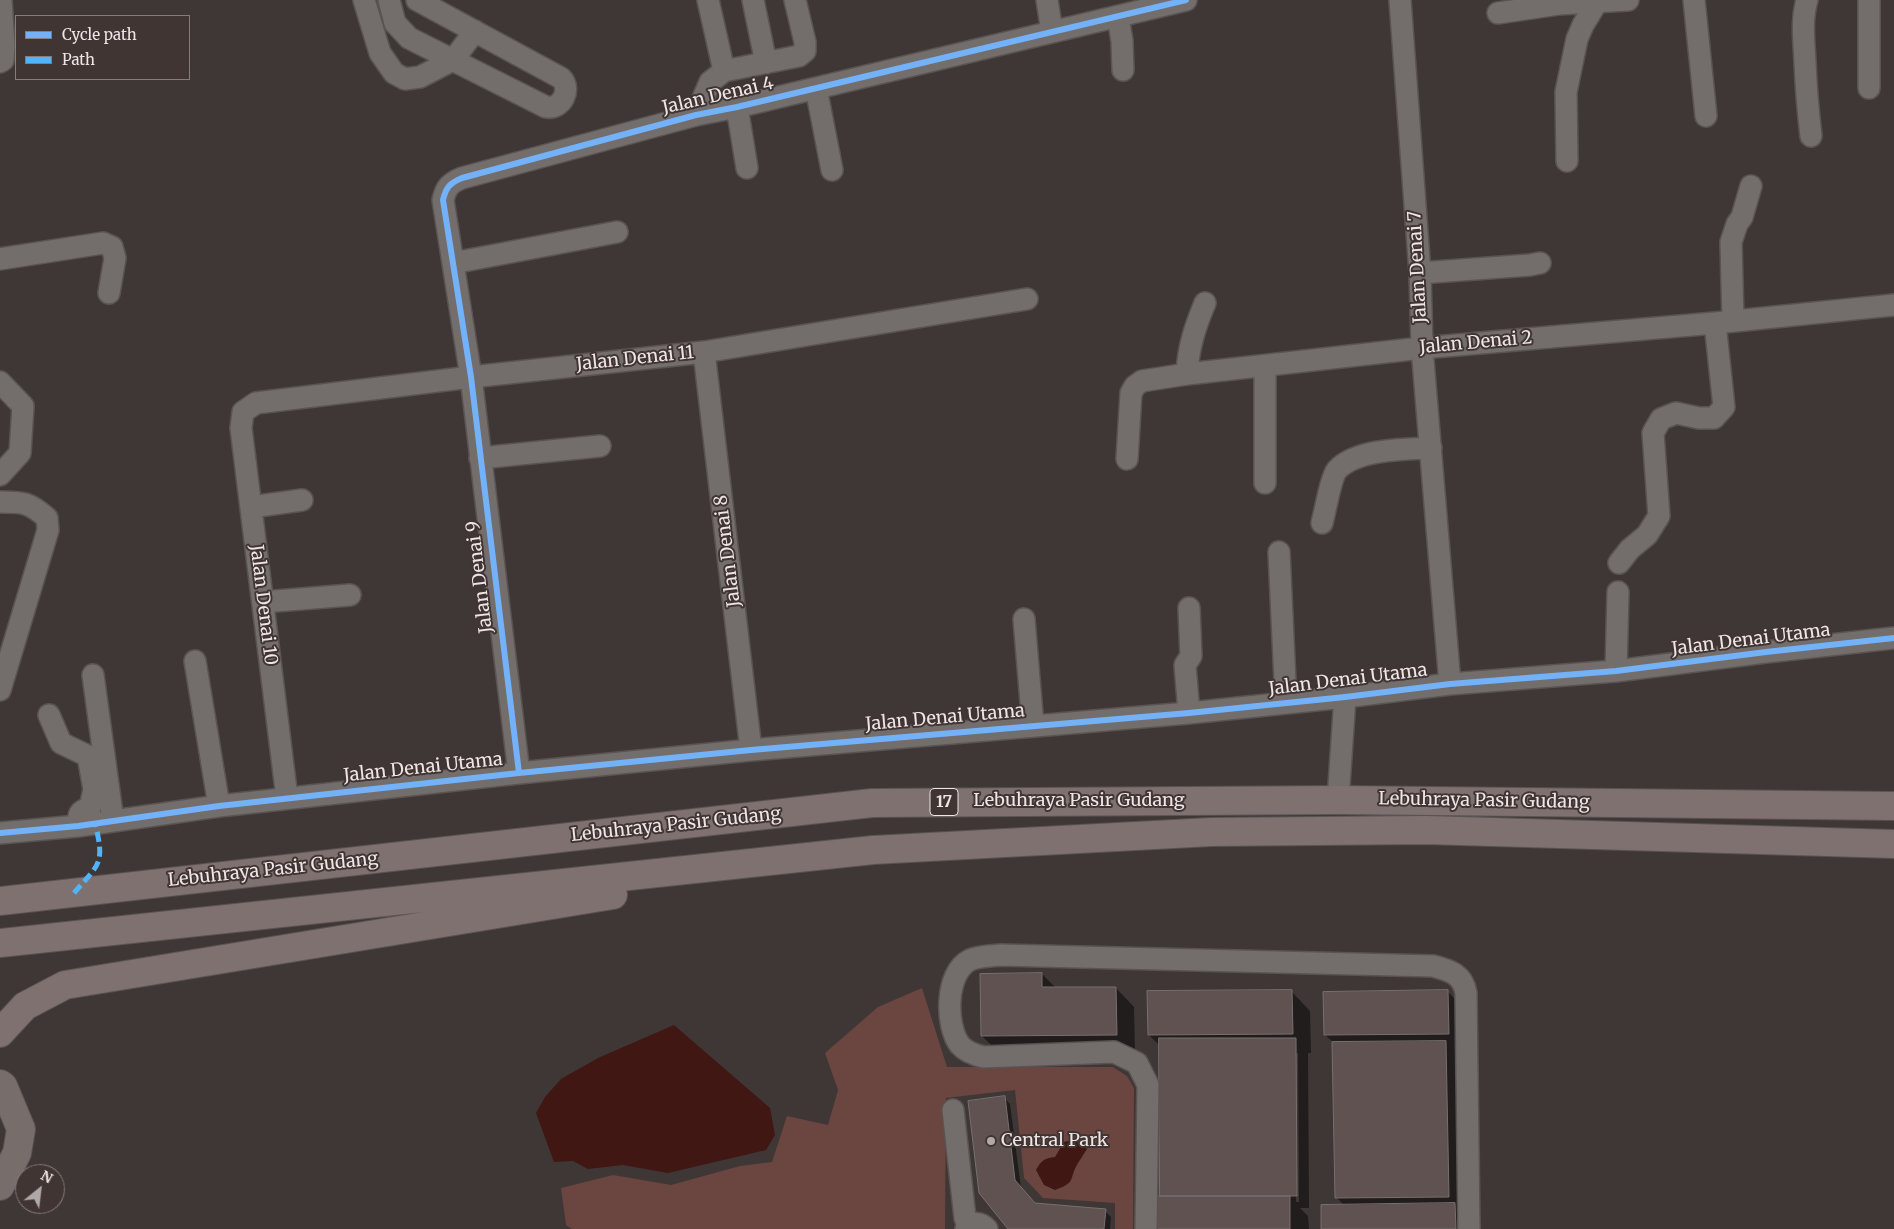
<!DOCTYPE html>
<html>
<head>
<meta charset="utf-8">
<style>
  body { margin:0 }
  #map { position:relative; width:1894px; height:1229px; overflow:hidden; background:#3e3736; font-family:Merriweather,serif }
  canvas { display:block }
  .legend { position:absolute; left:15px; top:15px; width:175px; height:65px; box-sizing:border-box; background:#413533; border:1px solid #867c7a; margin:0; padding:6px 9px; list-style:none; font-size:15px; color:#ede6e4 }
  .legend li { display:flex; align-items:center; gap:10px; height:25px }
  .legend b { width:25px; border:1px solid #867c7a }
  .north { position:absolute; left:15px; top:1164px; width:50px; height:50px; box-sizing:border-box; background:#413533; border:1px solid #867c7a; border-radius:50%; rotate:29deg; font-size:14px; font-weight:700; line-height:20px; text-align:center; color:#ede6e4 }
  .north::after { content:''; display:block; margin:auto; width:18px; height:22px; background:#b0a9a7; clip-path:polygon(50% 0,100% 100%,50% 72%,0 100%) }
</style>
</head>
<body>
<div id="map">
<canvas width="1894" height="1229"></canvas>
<ul class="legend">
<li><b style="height:6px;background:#73b2f8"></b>Cycle path</li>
<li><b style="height:6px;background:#52b3f8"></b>Path</li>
</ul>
<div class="north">N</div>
</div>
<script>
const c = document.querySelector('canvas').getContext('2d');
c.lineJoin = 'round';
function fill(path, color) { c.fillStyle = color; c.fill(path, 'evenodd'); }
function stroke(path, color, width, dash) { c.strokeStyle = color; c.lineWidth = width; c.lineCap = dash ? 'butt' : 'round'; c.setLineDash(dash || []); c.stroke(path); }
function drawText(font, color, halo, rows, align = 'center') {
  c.font = font + ' Merriweather,serif'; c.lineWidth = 4; c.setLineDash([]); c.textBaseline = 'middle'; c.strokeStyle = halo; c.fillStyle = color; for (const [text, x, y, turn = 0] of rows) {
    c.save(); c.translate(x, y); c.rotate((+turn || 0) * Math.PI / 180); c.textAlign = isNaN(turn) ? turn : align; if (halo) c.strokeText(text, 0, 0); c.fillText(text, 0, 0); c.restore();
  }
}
fill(new Path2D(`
  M922 988 947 1067H1113L1127 1076 1134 1088 1133 1229H1115V1203L1043 1198 1024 1178 1015 1090 946 1098 945 1229H572L566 1225 561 1188 613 1175 671 1185 740 1166 772 1162 787 1116 828 1125 838 1090 825 1053 878 1007Z`), '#6b453f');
fill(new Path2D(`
  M674 1025 770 1108 775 1135 766 1150 668 1173 623 1165 588 1169 573 1161 554 1162 536 1113 545 1097 561 1079 598 1058Z
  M1072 1140 1085 1145 1087 1149C1084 1154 1081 1158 1078 1163 1068 1180 1077 1182 1055 1190L1044 1185 1036 1170C1041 1161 1044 1158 1055 1157L1064 1142Z`), '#401712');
fill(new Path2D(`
  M1042 974 1056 988H1116L1134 1007 1135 1054 1001 1055 982 1036Z
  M1447 991 1466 1010 1467 1052H1455L1458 1055 1474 1229H1323L1345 1206 1337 1198 1334 1043 1325 1035Z
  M1292 992 1310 1011 1311 1053H1308L1309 1208H1300L1308 1216 1309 1229H1158L1164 1198 1160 1046 1149 1035ZM1295 1053H1298L1299 1202H1296Z
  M1004 1098 1010 1104 1021 1188 1036 1204 1105 1211 1111 1217 1110 1229H1009Z`), '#0007');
const building = new Path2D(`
  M1042 973V987H1116L1117 1035 981 1036 980 974Z
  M1292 990 1293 1034 1148 1035 1147 991Z
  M1448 990 1449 1034 1324 1035 1323 992Z
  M1159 1038H1296L1297 1196H1160Z
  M1446 1041 1449 1197 1335 1198 1332 1042Z
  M1005 1096 1015 1180 1035 1203 1106 1209 1104 1229H1008L979 1193 968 1101Z
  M1157 1196H1290V1229H1157Z
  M1455 1203 1456 1229H1321V1205Z`);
fill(building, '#605250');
stroke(building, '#76706f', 1);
const minor = new Path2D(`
  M364 0 380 53 394 73 405 79 420 77 453 60 475 31
  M389 0 395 23 409 38 546 107C562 110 572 89 561 78L417 0
  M753 0 766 63
  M1047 0 1052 32
  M1400 0 1420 273 1422 348 1450 684
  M1694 0 1706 116
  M1807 0C1801 20 1804 41 1805 62 1806 87 1808 111 1811 136
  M1869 0V88
  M1498 13 1559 4 1628 0
  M1118 17 1122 41 1123 70
  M0 62 3 60 4 45 1 0
  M724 71 799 56 805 51V42L795 0
  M816 88 832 170
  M737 107 747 168
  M696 115 710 82 724 71 708 0
  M1567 161 1566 92 1577 39 1583 25 1597 2
  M0 259 103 243 112 247 115 258 109 293
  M453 263 617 232
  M1420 273 1530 265 1540 263
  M1733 321 1731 242 1737 224 1742 217 1751 186
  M704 352 751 750
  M1265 366V483
  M1187 374C1188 348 1195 327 1205 303
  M0 382 23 406 20 453 0 475
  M480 458 600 446
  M1127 459 1131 393 1135 386 1142 381 1187 374 1422 348 1715 323 1894 305
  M0 502C23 502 29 502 47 518L48 530 0 690
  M251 507 302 500
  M1322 523C1325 512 1331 477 1337 470 1356 449 1405 449 1431 448
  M1279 552 1286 703
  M1619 563 1630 549 1647 535 1659 516 1653 433 1661 419 1676 413 1699 418H1714L1724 407 1715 323
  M263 602 350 595
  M1189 608 1191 656 1185 665 1189 713
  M1024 619 1033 726
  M195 661 219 806
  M1616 671 1618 592
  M93 675 113 821
  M49 715 61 743 88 756 94 789 90 808C79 810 78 815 78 826
  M519 773 471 377 443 200C446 187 450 183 462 178L696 115 737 107 1186 0
  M287 798 241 428 243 412 256 403 471 377 704 352 1027 299
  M1338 800 1345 697
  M0 833 78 826 219 806 519 773 751 750 1189 713 1345 697 1450 684 1616 671 1766 652 1894 638
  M953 1110 965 1218 969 1226
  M966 1229C972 1221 981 1222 987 1229
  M1146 1229 1148 1085 1137 1063 1114 1052 984 1057C975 1055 966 1052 960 1045 945 1026 945 972 970 960 979 956 991 956 1001 955L1433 966C1449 970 1463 974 1466 993L1469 1229`);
const major = new Path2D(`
  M0 1084 3 1086 21 1129 17 1153 0 1186`);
const highway = new Path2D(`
  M0 901 872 803 1340 800 1894 806
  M0 943 873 850 1211 832 1426 830 1894 844
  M0 1033 25 1006 65 985 613 895`);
stroke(minor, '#595352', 24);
stroke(major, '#595352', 30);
stroke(highway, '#595352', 30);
stroke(minor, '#736d6c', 21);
stroke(major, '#776d6b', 28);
stroke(highway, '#7f716f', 28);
stroke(new Path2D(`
  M74 893C100 863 105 864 95 823`), '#52b3f8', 5, [10, 5]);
stroke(new Path2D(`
  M519 773 471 377 443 200C446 187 450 183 462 178L696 115 737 107 1186 0
  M0 833 78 826 219 806 519 773 751 750 1189 713 1345 697 1450 684 1616 671 1766 652 1894 638`), '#73b2f8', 6);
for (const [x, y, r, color] of [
  [991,1141,5,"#b0a9a7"]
]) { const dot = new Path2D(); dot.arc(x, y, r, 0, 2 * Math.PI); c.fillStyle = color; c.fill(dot); stroke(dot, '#413533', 2); }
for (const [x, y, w] of [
  [944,802,28]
]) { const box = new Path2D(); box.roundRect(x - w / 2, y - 13.5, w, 27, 4); c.fillStyle = '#413533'; c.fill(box); stroke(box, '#ede6e4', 1); }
drawText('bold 16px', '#ede6e4', null, [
  ["17",944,802]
]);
drawText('18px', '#ede6e4', '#413533', [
  ["Jalan Denai 4",718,96,-13],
  ["Jalan Denai 7",1418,267,-93],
  ["Jalan Denai 2",1476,343,-5],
  ["Jalan Denai 11",635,359,-6],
  ["Jalan Denai 8",728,551,-97],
  ["Jalan Denai 9",480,577,-97],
  ["Jalan Denai 10",263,605,83],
  ["Jalan Denai Utama",1751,640,-7],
  ["Jalan Denai Utama",1348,680,-7],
  ["Jalan Denai Utama",945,718,-5],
  ["Jalan Denai Utama",423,768,-6],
  ["Lebuhraya Pasir Gudang",1079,801],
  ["Lebuhraya Pasir Gudang",1484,801,1],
  ["Lebuhraya Pasir Gudang",676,825,-6],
  ["Lebuhraya Pasir Gudang",273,870,-6]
]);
drawText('18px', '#ede6e4', '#413533', [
  ["Central Park",1001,1141]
], 'left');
</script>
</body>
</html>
